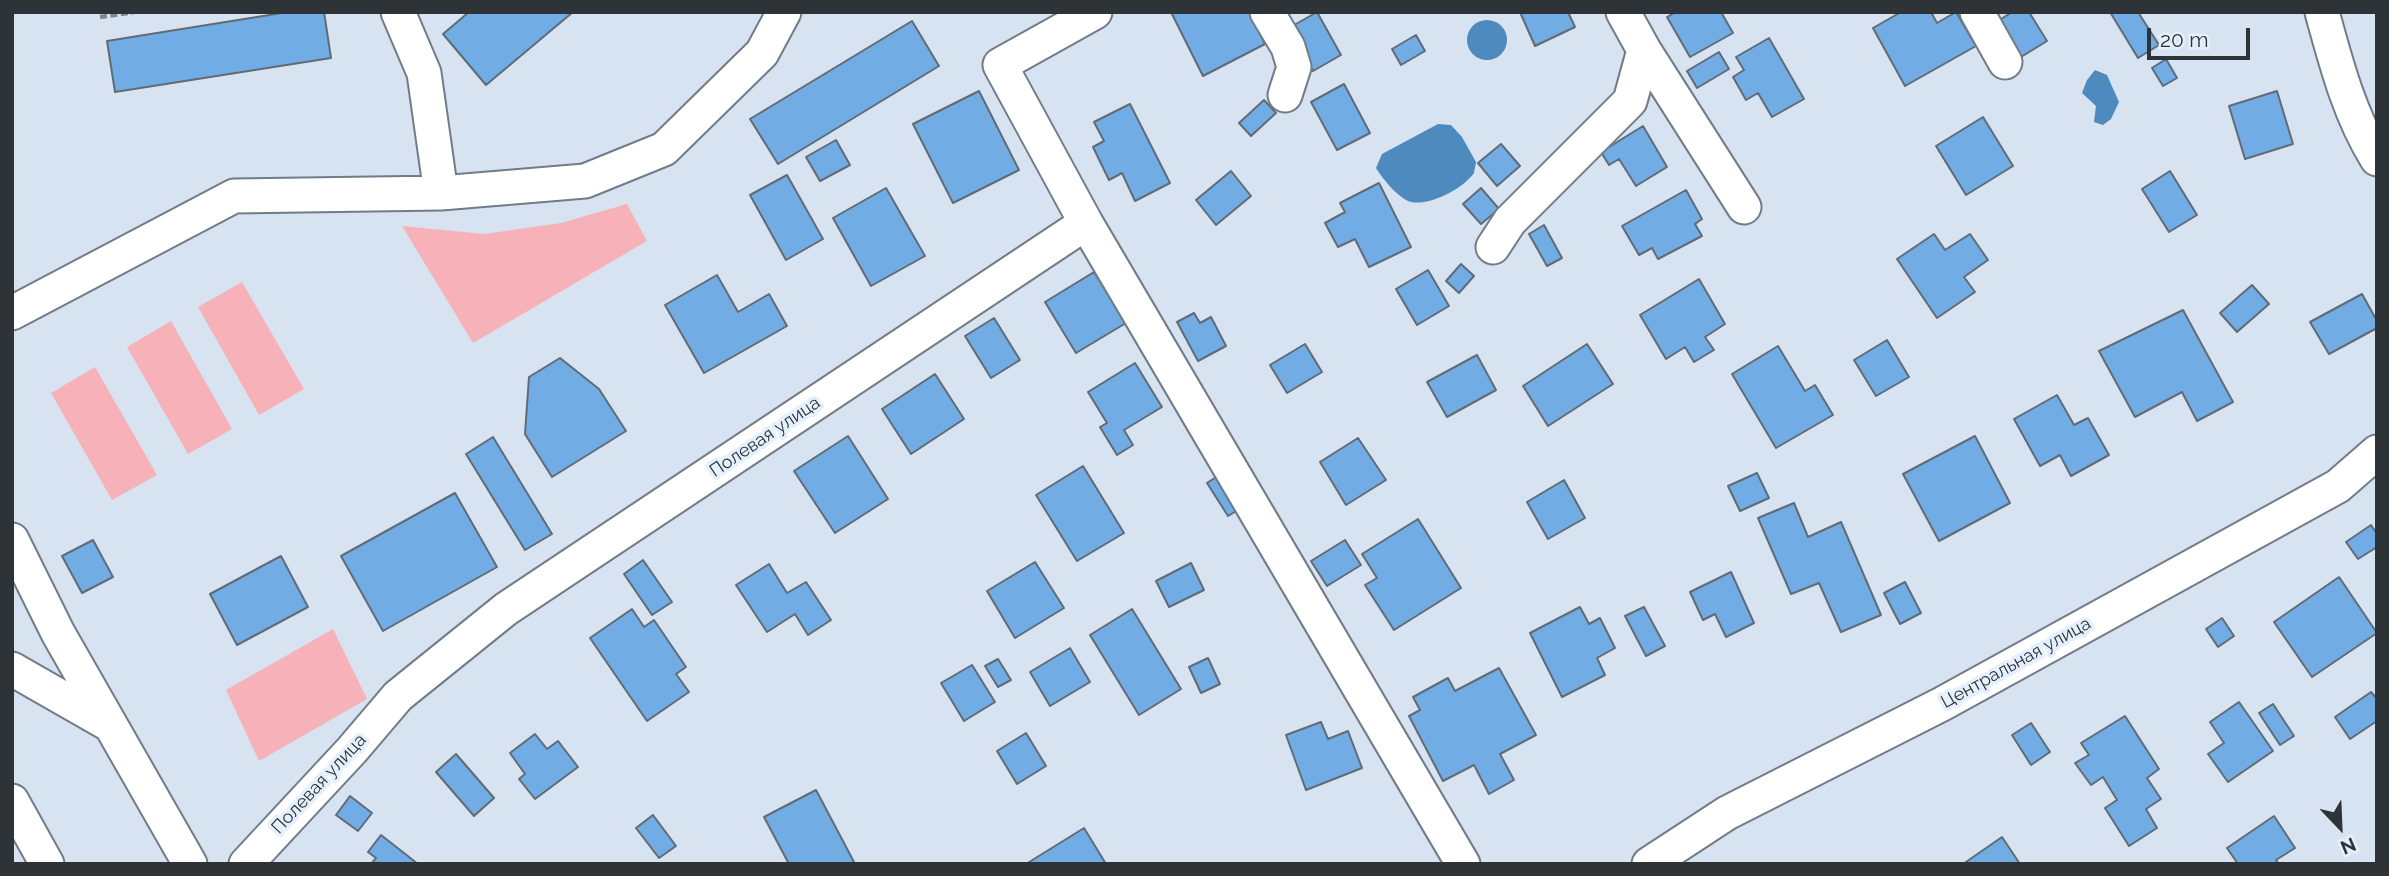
<!DOCTYPE html>
<html>
<head>
<meta charset="utf-8">
<style>
  body { margin:0 }
  #map { position:relative; width:2389px; height:876px; overflow:hidden; background:#d7e3f0; font-family:Raleway,sans-serif }
  canvas { display:block }
  .frame { position:absolute; inset:0; border:14px solid #2e3338; pointer-events:none }
  .north { position:absolute; left:2305px; top:792px; width:70px; height:70px; -webkit-text-stroke:5px #e4f1fd; paint-order:stroke; rotate:157deg; font-size:19px; font-weight:700; line-height:28px; text-align:center; color:#2e3338 }
  .north::after { content:''; display:block; margin:auto; width:24px; height:32px; background:#2e3338; clip-path:polygon(50% 0,100% 100%,50% 72%,0 100%) }
  .scale { position:absolute; left:2147px; top:28px; width:103px; height:32px; box-sizing:border-box; border:4px solid #2e3338; border-top:0; padding-left:9px; font-size:21px; line-height:24px; white-space:nowrap; color:#2e3338; -webkit-text-stroke:5px #e4f1fd; paint-order:stroke }
</style>
</head>
<body>
<div id="map">
<canvas width="2389" height="876"></canvas>
<div class="frame"></div>
<div class="north">N</div>
<div class="scale">20 m</div>
</div>
<script>
const c = document.querySelector('canvas').getContext('2d');
c.lineJoin = 'round';
function fill(path, color) { c.fillStyle = color; c.fill(path, 'evenodd'); }
function stroke(path, color, width, dash) { c.strokeStyle = color; c.lineWidth = width; c.lineCap = dash ? 'butt' : 'round'; c.setLineDash(dash || []); c.stroke(path); }
function drawText(font, color, halo, rows, align = 'center') {
  c.font = font + ' Raleway,sans-serif'; c.lineWidth = 7; c.setLineDash([]); c.textBaseline = 'middle'; c.strokeStyle = halo; c.fillStyle = color; for (const [text, x, y, turn = 0] of rows) {
    c.save(); c.translate(x, y); c.rotate((+turn || 0) * Math.PI / 180); c.textAlign = isNaN(turn) ? turn : align; if (halo) c.strokeText(text, 0, 0); c.fillText(text, 0, 0); c.restore();
  }
}
fill(new Path2D(`
  M627 204 647 241 473 343 402 226 484 234 561 223Z
  M242 282 304 389 259 415 198 307Z
  M171 321 232 429 188 454 127 347Z
  M95 367 157 475 112 500 51 393Z
  M333 629 367 699 259 761 226 690Z`), '#f7b2b9');
fill(new Path2D(`
  M1467 40a20 20 0 1 1 40 0a20 20 0 1 1-40 0Z
  M2095 70 2107 75 2119 102 2111 119 2103 125 2094 122 2096 106 2082 93 2087 80Z
  M1438 124 1451 125 1462 137 1476 162C1476 163 1474 172 1474 173 1463 189 1424 210 1406 200 1394 193 1383 179 1376 168L1382 154Z`), '#4f8abf');
const building = new Path2D(`
  M288 12H324L331 58 115 92 107 41Z
  M469 12H573L486 85 443 34Z
  M1171 12H1249L1265 44 1203 76Z
  M1317 12 1341 55 1313 71 1289 28Z
  M1520 12H1568L1575 27 1535 46Z
  M1676 12H1721L1733 33 1690 57 1667 17Z
  M1901 12H1931L1937 23 1956 12 1976 46 1905 86 1873 28Z
  M2012 12H2029L2047 41 2021 57 1998 21Z
  M2110 12H2138L2159 45 2138 58Z
  M912 21 939 66 778 164 750 119Z
  M1416 35 1425 51 1401 65 1392 49Z
  M1769 38 1804 99 1772 117 1758 93 1746 100 1733 77 1744 70 1736 57Z
  M1719 52 1729 69 1697 88 1687 71Z
  M2166 59 2177 78 2163 86 2152 68Z
  M1344 84 1370 133 1337 150 1311 102Z
  M979 91 1019 170 953 203 913 124Z
  M2277 91 2293 144 2245 159 2229 106Z
  M1264 100 1276 113 1251 136 1239 123Z
  M1130 104 1170 183 1135 201 1122 173 1109 180 1093 147 1104 141 1094 122Z
  M1983 117 2013 166 1966 195 1936 146Z
  M1643 126 1667 167 1636 186 1619 159 1609 165 1601 152Z
  M836 140 850 165 820 181 806 157Z
  M1501 144 1520 166 1497 186 1478 163Z
  M1231 171 1251 196 1216 225 1196 200Z
  M2170 171 2197 215 2169 232 2142 189Z
  M787 175 823 239 786 260 750 195Z
  M1379 183 1411 247 1369 267 1355 239 1338 247 1325 223 1345 212 1340 203Z
  M886 188 925 256 871 286 833 218Z
  M1481 188 1499 209 1481 224 1463 204Z
  M1686 190 1702 219 1695 224 1702 236 1658 259 1652 248 1639 255 1622 226Z
  M1544 225 1562 258 1547 266 1529 234Z
  M1934 234 1945 250 1970 234 1988 260 1964 277 1975 292 1937 318 1897 259Z
  M1461 264 1474 276 1459 293 1446 281Z
  M1428 270 1449 306 1417 325 1396 289Z
  M1094 272 1126 323 1076 353 1045 302Z
  M717 275 738 312 769 294 787 326 704 373 665 305Z
  M1699 279 1725 324 1705 337 1714 350 1694 362 1685 347 1666 359 1640 315Z
  M2252 285 2269 304 2237 332 2220 313Z
  M2362 294 2377 321V328L2329 354 2310 322Z
  M2183 310 2233 402 2197 421 2182 392 2135 417 2099 351Z
  M1194 313 1200 323 1211 317 1226 346 1198 361 1177 322Z
  M994 318 1020 360 991 378 965 336Z
  M1887 340 1909 377 1876 396 1854 360Z
  M1305 344 1322 372 1287 393 1270 365Z
  M1587 344 1613 384 1548 426 1523 386Z
  M1778 346 1805 391 1815 385 1833 415 1776 448 1732 374Z
  M1477 355 1496 390 1447 417 1427 382Z
  M560 358 599 389 626 431 552 477 525 434 529 377Z
  M1135 363 1162 407 1124 430 1133 445 1117 455 1100 427 1107 423 1088 392Z
  M935 374 964 419 911 454 882 409Z
  M2057 395 2074 425 2088 418 2109 455 2071 476 2060 455 2040 466 2014 419Z
  M848 436 888 499 835 533 794 471Z
  M1975 436 2010 503 1939 541 1903 474Z
  M493 437 552 534 525 550 466 454Z
  M1358 438 1386 480 1346 505 1320 462Z
  M1083 466 1124 533 1077 561 1036 495Z
  M1224 472 1245 506 1228 516 1207 483Z
  M1757 473 1769 498 1740 511 1728 486Z
  M1564 480 1585 518 1548 539 1527 502Z
  M455 493 497 567 383 631 341 556Z
  M1794 503 1808 537 1841 522 1881 615 1841 632 1819 583 1791 594 1758 518Z
  M1418 519 1461 588 1394 630 1365 585 1377 578 1362 554Z
  M2371 525 2377 534V547L2358 559 2346 542Z
  M93 540 113 577 82 593 62 556Z
  M1345 540 1361 565 1327 586 1311 561Z
  M281 556 308 607 237 645 210 594Z
  M643 560 672 602 652 615 624 574Z
  M1035 562 1064 608 1015 638 987 591Z
  M1191 563 1204 590 1169 607 1156 581Z
  M769 564 787 593 806 582 831 620 808 635 795 614 767 632 736 585Z
  M1731 572 1754 623 1726 637 1715 614 1703 620 1690 592Z
  M2339 577 2377 633 2312 677 2274 622Z
  M1905 582 1921 613 1900 624 1884 593Z
  M1580 607 1589 624 1600 618 1615 648 1597 658 1605 675 1562 697 1530 633Z
  M1644 607 1665 646 1646 656 1625 616Z
  M632 609 644 627 654 620 686 667 676 674 689 692 647 721 590 638Z
  M1132 609 1181 689 1139 715 1090 635Z
  M2222 618 2234 636 2218 647 2206 629Z
  M1070 648 1090 682 1050 706 1030 672Z
  M1208 658 1220 684 1201 693 1189 667Z
  M998 659 1011 680 998 687 985 666Z
  M972 665 995 702 964 721 941 683Z
  M1499 668 1536 735 1500 754 1514 780 1489 794 1474 765 1443 781 1409 716 1420 710 1413 697 1448 678 1455 691Z
  M2371 692 2377 699V721L2350 739 2335 717Z
  M2239 702 2273 751 2228 782 2208 754 2224 743 2210 722Z
  M2273 704 2294 736 2280 745 2259 713Z
  M2125 716 2159 769 2147 778 2161 799 2146 809 2157 828 2129 846 2105 808 2117 800 2103 777 2091 785 2075 763 2089 755 2081 743Z
  M1321 722 1328 739 1348 731 1362 768 1306 790 1286 735Z
  M2031 723 2050 752 2031 765 2012 735Z
  M1026 733 1046 766 1017 784 997 751Z
  M535 734 547 749 558 741 578 767 535 799 519 779 525 774 510 753Z
  M456 754 494 798 474 816 436 772Z
  M816 790 854 862 850 864H789L764 817Z
  M350 796 372 813 358 831 336 815Z
  M653 815 676 846 659 858 636 828Z
  M2274 816 2295 848 2276 860 2279 864H2238L2227 848Z
  M1084 828 1106 864H1026Z
  M381 835 418 864H371L376 858 368 852Z
  M2002 837 2020 864H1963Z`);
fill(building, '#71ade4');
stroke(building, '#606b76', 2);
const minor = new Path2D(`
  M398 12 424 73 441 193
  M1267 12 1288 47 1294 67 1285 95
  M1977 12 2005 62
  M2322 12C2336 63 2349 114 2377 159
  M1644 50 1744 207
  M1086 223 1463 864
  M1493 247 1510 221 1630 101 1644 50 1623 12
  M12 313 234 196 441 193 585 181 664 149 762 53 784 12
  M12 540 58 633 190 864
  M12 669 110 725
  M12 801 47 864
  M246 864 352 750 398 696 506 609 1086 223 1000 65 1095 12
  M1649 864 1727 813 1942 704 2338 486 2377 452`);
stroke(minor, '#707c87', 37);
stroke(new Path2D(`
  M100 17 134 12`), '#7f8891', 4.5, [7, 3.5]);
stroke(minor, '#fff', 33);
drawText('18px', '#2e3338', '#e4f1fd', [
  ["Полевая улица",765,437,-34],
  ["Центральная улица",2016,663,-29],
  ["Полевая улица",319,784,-47]
]);
</script>
</body>
</html>
